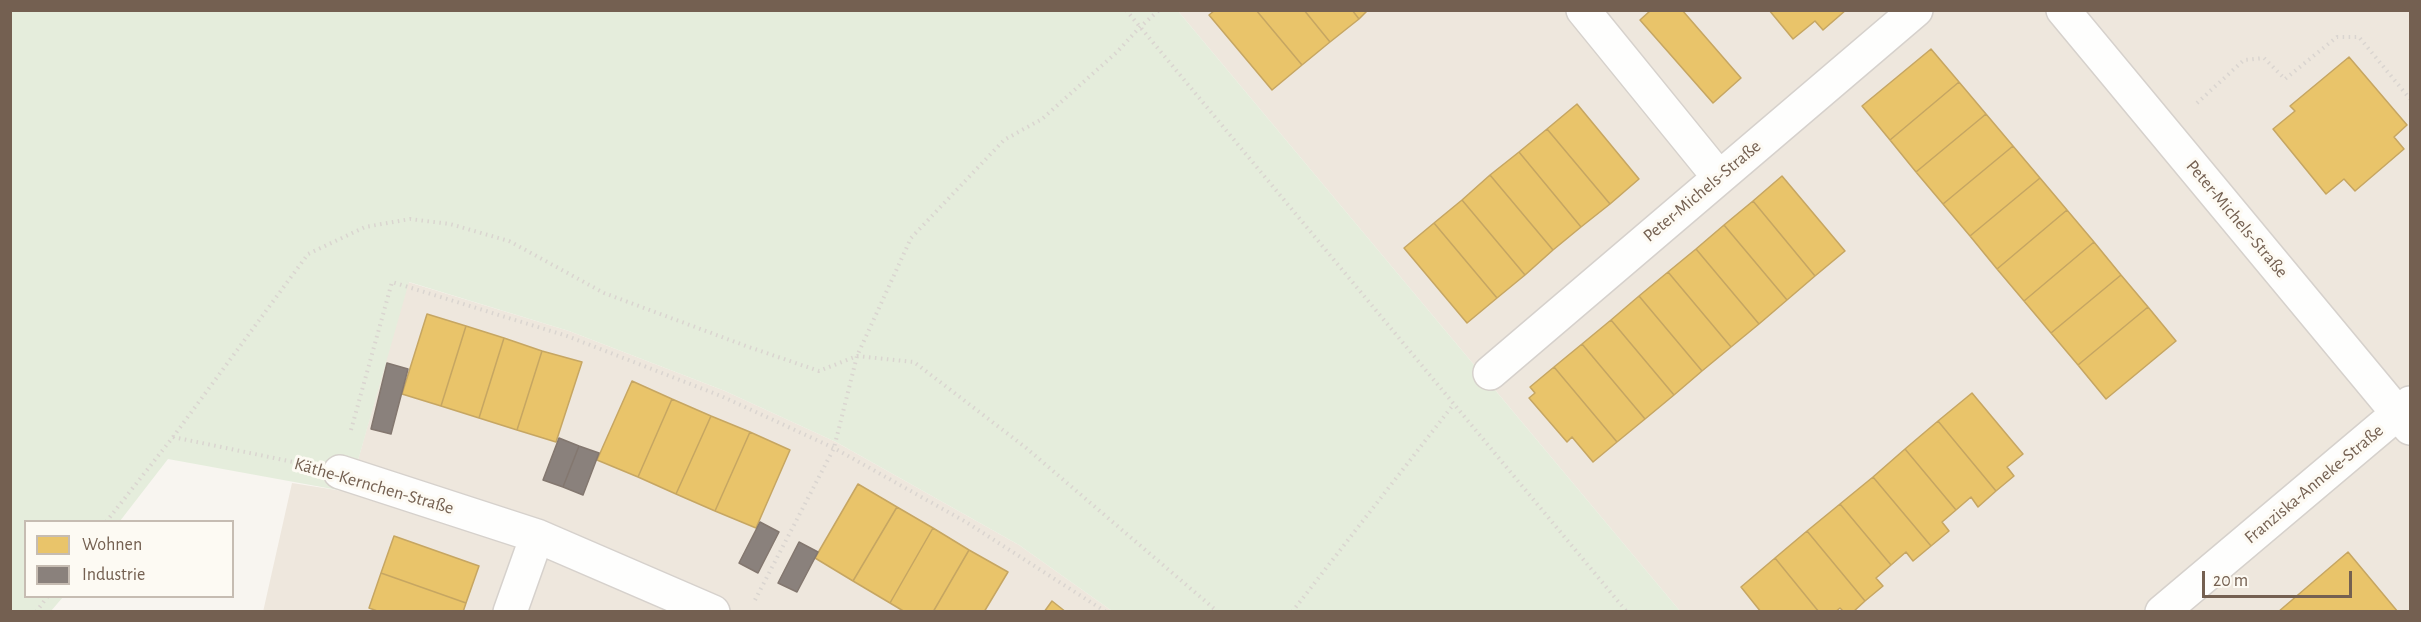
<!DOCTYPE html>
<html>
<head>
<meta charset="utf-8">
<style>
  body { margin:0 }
  #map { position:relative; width:2421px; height:622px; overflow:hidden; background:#f8f5f0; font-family:"Alegreya Sans",sans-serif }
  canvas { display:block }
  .frame { position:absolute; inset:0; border:12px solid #746051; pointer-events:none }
  .legend { position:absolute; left:24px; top:520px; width:210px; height:78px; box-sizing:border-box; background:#fdfaf3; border:2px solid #c6bcb2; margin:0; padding:8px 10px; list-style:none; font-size:18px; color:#746051 }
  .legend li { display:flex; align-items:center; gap:12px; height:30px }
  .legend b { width:30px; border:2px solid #c6bcb2 }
  .scale { position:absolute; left:2202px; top:571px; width:150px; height:27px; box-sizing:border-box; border:3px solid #746051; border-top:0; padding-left:8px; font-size:18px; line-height:21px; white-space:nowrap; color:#746051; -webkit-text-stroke:4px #fdfaf3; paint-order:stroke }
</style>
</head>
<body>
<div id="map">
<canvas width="2421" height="622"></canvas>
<div class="frame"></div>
<ul class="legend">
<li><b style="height:16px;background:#e9c46a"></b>Wohnen</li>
<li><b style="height:16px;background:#8a817c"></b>Industrie</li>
</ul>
<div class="scale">20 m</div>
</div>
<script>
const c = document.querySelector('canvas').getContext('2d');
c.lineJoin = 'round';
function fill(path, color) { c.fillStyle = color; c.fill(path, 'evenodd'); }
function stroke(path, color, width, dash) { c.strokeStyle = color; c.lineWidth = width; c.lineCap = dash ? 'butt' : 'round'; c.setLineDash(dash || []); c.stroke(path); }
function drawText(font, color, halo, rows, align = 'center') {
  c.font = font + ' "Alegreya Sans",sans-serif'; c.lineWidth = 6; c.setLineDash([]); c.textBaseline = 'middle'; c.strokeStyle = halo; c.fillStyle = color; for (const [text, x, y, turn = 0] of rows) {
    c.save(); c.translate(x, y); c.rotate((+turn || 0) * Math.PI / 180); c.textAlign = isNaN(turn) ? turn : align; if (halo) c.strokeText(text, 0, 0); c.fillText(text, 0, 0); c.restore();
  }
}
fill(new Path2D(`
  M1178 11H2410V611H1680Z
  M408 282 569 331 725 391 836 442 1019 545 1112 611 263 612 292 483 349 492Z`), '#eee7dd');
fill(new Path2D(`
  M10 11H1178L1680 611H1112L1019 545 836 442 725 391 569 331 409 282 349 492 168 459 120 521 26 522V596L63 597 51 611H11Z`), '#e5eddc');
const homes = new Path2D(`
  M1215 10H1256L1302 65 1272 90 1209 15Z
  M1256 10H1304L1330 42 1302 65Z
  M1304 10H1352L1359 19 1330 42Z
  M1352 10H1368L1359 19Z
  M1651 10H1682L1741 78 1713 103 1640 20Z
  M1769 10H1846L1823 30 1815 21 1793 39Z
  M1931 49 1959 82 1890 140 1862 106Z
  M2349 57 2407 125 2394 137 2404 149 2355 191 2344 179 2326 194 2273 129 2295 111 2290 106Z
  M1959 82 1986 114 1916 172 1890 140Z
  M1577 104 1639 179 1610 204 1547 129Z
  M1986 114 2013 146 1943 204 1916 172Z
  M1547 129 1610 204 1581 227 1519 152Z
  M2013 146 2040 178 1970 236 1943 204Z
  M1519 152 1581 227 1553 250 1490 175Z
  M1490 175 1553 250 1525 275 1462 200Z
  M1782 176 1845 251 1815 276 1753 201Z
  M2040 178 2067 210 1997 269 1970 236Z
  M1462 200 1525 275 1497 298 1434 223Z
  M1753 201 1815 276 1787 300 1724 225Z
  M2067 210 2094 242 2024 301 1997 269Z
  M1434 223 1497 298 1467 323 1404 248Z
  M1724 225 1787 300 1759 324 1696 249Z
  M2094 242 2121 275 2051 333 2024 301Z
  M1696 249 1759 324 1731 347 1668 272Z
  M1668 272 1731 347 1702 371 1639 296Z
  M2121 275 2148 307 2078 365 2051 333Z
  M1639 296 1702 371 1674 395 1611 320Z
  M2148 307 2176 341 2106 399 2078 365Z
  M427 314 466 326 441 406 402 394Z
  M1611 320 1674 395 1645 419 1582 344Z
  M466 326 504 338 479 418 441 406Z
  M504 338 542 351 517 430 479 418Z
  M1582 344 1645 419 1617 442 1554 367Z
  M542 351 582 362 556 442 517 430Z
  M1554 367 1617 442 1593 462 1572 437 1567 442 1529 398 1535 393 1530 387Z
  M632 381 672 399 638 477 597 460Z
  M1972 393 2023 454 2007 467 2014 476 1996 491 1938 421Z
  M672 399 711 416 676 494 638 477Z
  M711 416 750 432 715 511 676 494Z
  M1938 421 1996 491 1978 507 1971 497 1956 510 1905 449Z
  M750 432 790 450 756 528 715 511Z
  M1905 449 1956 510 1942 522 1949 531 1931 546 1873 477Z
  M1873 477 1931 546 1913 561 1906 552 1891 565 1840 504Z
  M858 484 897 507 853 581 815 558Z
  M1840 504 1891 565 1876 578 1883 586 1865 601 1807 531Z
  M897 507 933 528 890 603 853 581Z
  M933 528 969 550 933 612H905L890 603Z
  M1807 531 1865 601 1853 612H1844L1840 608 1835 612H1819L1775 558Z
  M394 536 479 566 466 603 381 573Z
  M969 550 1008 572 984 612H933Z
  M2348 552 2398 612H2278Z
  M1775 558 1819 612H1761L1741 587Z
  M381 573 466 603 463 612H380L369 608Z
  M1052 601 1066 612H1044Z`);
fill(homes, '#e9c46a');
stroke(homes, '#c6a662', 1.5);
const industry = new Path2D(`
  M387 363 408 369 391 434 371 429Z
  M559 438 579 446 563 487 543 480Z
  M579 446 599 453 583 495 563 487Z
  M760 522 779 532 758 573 739 563Z
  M799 542 818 552 797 592 778 583Z`);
fill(industry, '#8a817c');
stroke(industry, '#83776f', 1.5);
const street = new Path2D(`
  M1583 10 1718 176
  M2063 10 2410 428
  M1490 373 1916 10
  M340 472 537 536 713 612
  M510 612 537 536
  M2162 612 2410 403`);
stroke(street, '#d6d1cc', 36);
stroke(new Path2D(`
  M1126 10 1627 612
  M2197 103 2244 60 2264 58 2285 79 2337 37H2359L2410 99
  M351 430 392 282 567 336 721 396 834 448 966 522 1106 612
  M173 437 298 463
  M106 522 173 437 308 254 365 227 410 219 450 224 509 241 604 293 746 346 819 371 857 356 914 362 1025 447 1218 612
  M755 600 834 448 857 356 911 238 1004 140 1042 119 1117 52 1140 27 1159 10
  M36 612 48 596
  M1292 612 1453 405`), '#dad5d0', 4, [1.5, 4.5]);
stroke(street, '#fefefd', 33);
drawText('18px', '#746051', '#fdfaf3', [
  ["Peter-Michels-Straße",1702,191,-40],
  ["Peter-Michels-Straße",2237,219,50],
  ["Franziska-Anneke-Straße",2314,484,-40],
  ["Käthe-Kernchen-Straße",374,486,16]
]);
</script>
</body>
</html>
